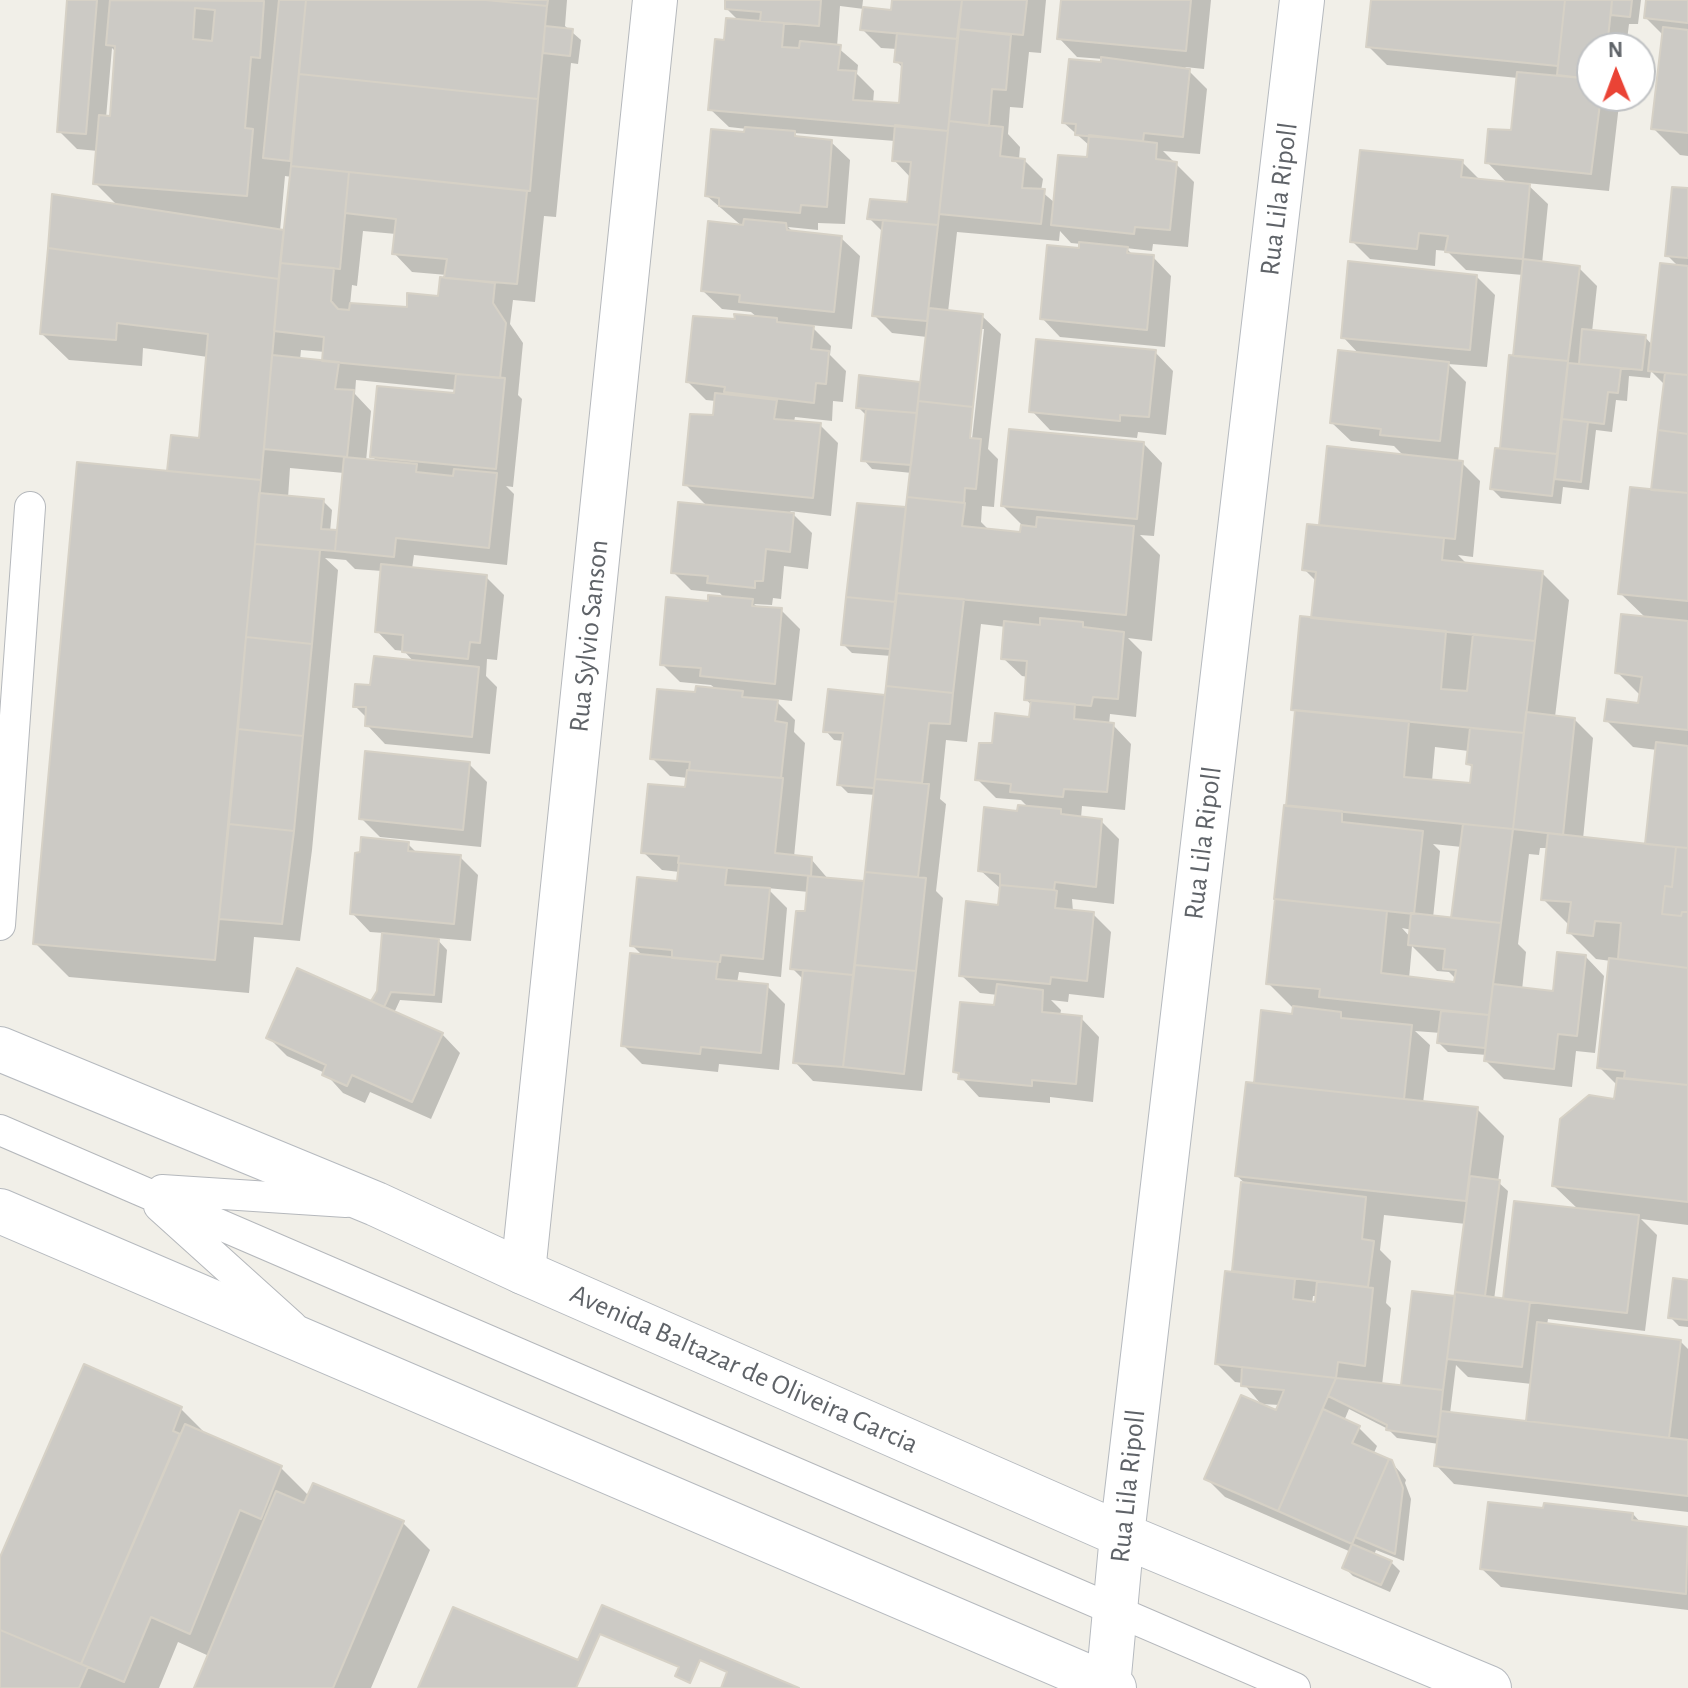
<!DOCTYPE html>
<html>
<head>
<meta charset="utf-8">
<style>
  body { margin:0 }
  #map { position:relative; width:1688px; height:1688px; overflow:hidden; background:#f1efe8; font-family:"Alegreya Sans",sans-serif }
  canvas { display:block }
  .north { position:absolute; left:1576px; top:32px; width:80px; height:80px; box-sizing:border-box; background:#fff; border:2px solid #bfc1c3; border-radius:50%; rotate:359deg; font-size:22px; font-weight:700; line-height:32px; text-align:center; color:#5f6368 }
  .north::after { content:''; display:block; margin:auto; width:28px; height:36px; background:#ea4335; clip-path:polygon(50% 0,100% 100%,50% 72%,0 100%) }
</style>
</head>
<body>
<div id="map">
<canvas width="1688" height="1688"></canvas>
<div class="north">N</div>
</div>
<script>
const c = document.querySelector('canvas').getContext('2d');
c.lineJoin = 'round';
function fill(path, color) { c.fillStyle = color; c.fill(path, 'evenodd'); }
function stroke(path, color, width, dash) { c.strokeStyle = color; c.lineWidth = width; c.lineCap = dash ? 'butt' : 'round'; c.setLineDash(dash || []); c.stroke(path); }
function drawText(font, color, halo, rows, align = 'center') {
  c.font = font + ' "Alegreya Sans",sans-serif'; c.lineWidth = 6; c.setLineDash([]); c.textBaseline = 'middle'; c.strokeStyle = halo; c.fillStyle = color; for (const [text, x, y, turn = 0] of rows) {
    c.save(); c.translate(x, y); c.rotate((+turn || 0) * Math.PI / 180); c.textAlign = isNaN(turn) ? turn : align; if (halo) c.strokeText(text, 0, 0); c.fillText(text, 0, 0); c.restore();
  }
}
fill(new Path2D(`
  M69 0H567L565 26 581 40 578 64 571 63 556 217 544 216 535 302 513 300 510 324 523 343 518 395 522 399 513 487 506 486 514 494 507 565 414 555 412 569 486 577 504 595 497 660 487 659 486 676 497 687 490 754 385 744 367 725V718L355 706 372 688 414 662 404 651 395 650 377 631 382 571 355 569 346 560 325 558 338 570 312 850 300 941 254 937 249 993 69 977 35 943 201 440 208 357 143 348 142 366 69 360 42 334 118 206 95 183 98 151 77 149 59 131ZM112 48 117 53 112 118H106ZM285 176 292 177 286 232 280 231ZM363 231 396 234 394 253 412 272 447 275 440 298 408 309 350 305 352 285 357 286ZM301 350 325 352 324 363 300 360ZM356 380 457 390 456 395 372 456 379 463 366 461 371 411 355 394ZM290 468 344 473 338 533 330 532 332 510 323 501 288 498Z
  M727 0H863L862 9 893 12 894 0H1046L1041 53 1029 52 1023 108 1010 107 1008 134 1020 147 1019 160H1024L1043 179 1041 191 1055 203 1089 160 1090 146 1064 123 1103 64V59L1077 57 1059 38 1063 0H1211L1204 69 1185 67 1207 89 1200 154 1163 151 1194 182 1188 247 1153 244 1152 251 1126 248 1133 255 1153 257 1171 276 1165 347 1060 337 1042 318 1081 251V244L1071 243 1060 231 1059 241 957 232 948 312 982 316 1001 334 988 449 998 459 994 507 982 506 981 522 990 531 1022 534V525L1003 506 1144 444 1162 463 1154 536 1140 535 1160 555 1152 641 1128 638 1142 652 1136 717 1110 714 1109 725H1113L1131 744 1125 810 1082 806 1081 818 1101 821 1119 839 1114 904 1072 899 1073 912 1093 914 1111 932 1104 998 1069 994 1068 1002 1051 1000 1061 1010 1060 1016 1081 1018 1099 1037 1093 1102 1050 1097V1103L979 1097 955 1071 996 1007 998 995 980 993 961 975 1000 907 1001 889 980 870 1019 813 1029 808 1021 800 996 798 977 779 993 745 1031 719 1032 706 1026 699 1028 677 1022 676 1003 658 1006 627 981 624 967 742 946 740 940 799 946 804 936 891 943 898 922 1091 813 1081 795 1062 804 980 792 968 807 914 809 892 767 888 787 908 781 977 739 972 737 983 767 986 785 1004 779 1070 719 1064 718 1072 642 1064 623 1045 644 957 632 945 679 884 680 872 662 870 643 852 686 790 688 778 670 776 652 758 696 694 717 690 711 685 680 682 662 664 710 603 725 599 720 593 691 590 673 572 708 507 685 484 714 418 716 401 706 400 688 382 737 321 758 318 751 312 722 309 703 291 743 227 707 196 747 129 729 127 710 109 726 42 739 21 727 9ZM840 6 864 9 862 29 881 48 897 49 896 61 903 68 901 105 873 103 874 91 857 74 858 65 837 47ZM794 133 895 141 894 160 911 178 909 204 869 218 883 232 874 315 892 333 927 337 922 386 919 383 858 407 867 416 864 460 872 469 912 473 908 512 843 644 852 653 892 656 887 700 826 731 834 740 844 741 839 784 848 793 876 795 866 883 829 880 811 859 794 857 805 743 794 732 795 720 774 699 792 701 800 629 781 610 759 608 754 604 772 605 773 598 781 599 784 566 808 569 812 533 790 511 831 516 838 443 820 425 794 422 795 417 832 421 833 401 843 402 846 371 830 355 831 346 810 325 852 329 860 256 841 238 794 233 788 227 818 230V223L845 224 850 160 831 142 800 139ZM980 329H984L971 448H967Z
  M1373 0H1641L1638 24H1629L1626 48H1592V96H1620L1609 191 1526 183 1548 204 1542 264 1579 268 1597 286 1592 332 1645 337 1653 346 1679 267 1667 255 1688 190V1225L1641 1219 1657 1235 1645 1331 1548 1319 1547 1325 1680 1341 1688 1349V1512L1454 1484 1436 1465 1439 1444 1397 1438 1388 1429 1349 1409 1344 1421 1358 1427 1377 1446 1373 1455 1391 1462 1400 1472 1406 1480 1405 1483 1411 1499 1404 1561 1376 1550 1374 1555 1391 1562 1400 1571 1390 1592 1353 1576 1344 1567 1351 1552 1225 1497 1207 1479 1277 1413 1280 1405 1261 1404 1243 1383 1235 1382 1217 1364 1233 1273 1243 1185H1247L1237 1176 1255 1085 1294 1016 1295 1010 1268 983 1297 713 1293 709 1313 620 1317 582 1304 569 1325 528 1321 524 1405 457 1394 446 1351 441 1332 423 1360 355 1343 337 1477 277 1495 295 1487 367 1448 364 1466 382 1458 462 1462 463 1480 481 1473 557 1458 555 1468 565 1542 573 1569 600 1555 717 1574 719 1593 738 1583 839 1651 846 1657 750 1633 747 1606 720 1640 705 1641 696 1617 672 1647 619 1620 593 1653 492 1666 386 1651 371 1650 378 1629 376 1627 401 1616 400 1612 432 1596 430 1589 490 1563 487 1561 504 1501 498 1492 489 1505 451 1502 447 1515 358 1523 275 1466 270 1447 251 1436 250 1435 266 1370 259 1352 241 1462 162 1481 181 1508 184 1487 162 1513 132 1518 78 1387 65 1368 46ZM1435 747 1469 751 1468 764 1474 769 1472 785 1432 781ZM1433 844 1462 847 1452 920 1433 918 1440 851ZM1540 848H1548L1543 899 1570 926 1569 932 1596 959 1611 961 1599 1067 1618 1086 1616 1101 1554 1186 1579 1210 1504 1301 1494 1300 1508 1191 1498 1182 1504 1136 1477 1109 1423 1103 1430 1045 1415 1031 1441 1033 1439 1043 1448 1052 1487 1055 1486 1061 1504 1079 1572 1087 1576 1051 1595 1053 1604 976 1586 957 1554 994 1522 990 1526 952 1518 944 1529 854 1539 855ZM1402 928 1412 930 1411 938ZM1412 946 1437 971 1449 972 1457 980 1456 984 1409 979ZM1384 1215 1466 1224 1457 1298 1413 1293 1402 1387 1382 1385 1391 1308 1386 1303 1391 1261 1380 1250ZM1313 1296H1317L1316 1304H1312ZM1456 1365 1468 1377 1532 1384 1527 1423 1450 1414Z
  M1648 0H1688V156L1680 155 1653 128 1664 36 1646 18Z
  M1155 352 1173 371 1166 435 1138 432 1137 438 1050 430 1032 411Z
  M469 764 487 782 481 847 380 837 361 818Z
  M408 844 417 853 460 857 478 875 471 941 436 938 447 950 442 1003 400 1000 394 1013 442 1034 460 1053 431 1119 370 1092 365 1103 343 1093 325 1073 287 1056 268 1037 373 1004 379 991 384 933 370 932 352 913Z
  M1688 1282V1327L1679 1326 1670 1317Z
  M85 1367 181 1409 209 1437 281 1468 309 1496 403 1523 430 1550 371 1688H196L209 1656 178 1642 159 1688H0V1561Z
  M1633 1514 1641 1523 1688 1529V1610L1501 1587 1482 1569Z`), '#0003');
const building = new Path2D(`
  M67 0H97L86 134 57 132Z
  M110 0 264 1 260 58 251 57 245 128 253 129 247 196 93 184 99 115 110 116 115 46 106 45ZM195 8 215 10 212 41 193 39Z
  M279 0H306L290 161 263 158Z
  M306 0H486L547 6 538 99 299 74Z
  M486 0H548L547 6Z
  M725 0H821L819 26 760 21 761 12 725 9Z
  M892 0H962L958 39 860 30 863 7 891 10Z
  M962 0H1027L1023 35 958 29Z
  M1061 0H1191L1186 51 1057 39Z
  M1371 0H1565L1558 66 1366 47Z
  M1565 0H1612L1607 48H1592V79L1557 75Z
  M1612 0H1632L1630 17 1611 15Z
  M1646 0H1688V23L1644 18Z
  M726 18 784 23 782 47 799 48 800 41 841 45 838 70 856 71 853 100 899 103 902 63 894 62 897 33 958 39 948 131 708 110 715 39 724 40Z
  M545 26 573 29 570 56 543 53Z
  M1663 27 1688 30V133L1651 129Z
  M958 29 1011 35 1006 90 992 89 989 126 949 121Z
  M1101 57 1190 69 1183 137 1144 133 1143 141 1075 135 1076 124 1062 123 1069 59 1101 62Z
  M1517 72 1592 79V96H1601L1591 174 1485 163 1488 129 1511 130Z
  M299 74 538 99 530 191 291 166Z
  M949 121 1003 127 1000 156 1025 159 1022 188 1045 189 1041 224 939 214Z
  M895 125 948 131 938 225 867 219 870 199 907 202 911 162 892 161Z
  M745 127 795 131V136L832 140 827 207 801 205 800 213 719 206V198L705 196 711 129 744 132Z
  M1089 135 1157 143 1156 159 1177 162 1170 230 1135 227 1134 234 1051 225 1058 155 1087 157Z
  M1360 150 1463 160 1461 177 1530 184 1523 259 1445 252 1448 236 1419 233 1417 249 1350 242Z
  M291 166 349 172 340 269 280 263Z
  M349 172 527 191 517 284 444 278 447 259 392 254 396 219 345 213Z
  M1672 187 1688 188V258L1665 256Z
  M52 194 284 230 279 279 48 248Z
  M744 219 786 223 787 230 842 236 834 312 739 302 740 295 701 291 708 221 743 225Z
  M883 220 938 225 927 321 872 316Z
  M1079 242 1128 247 1127 253 1154 255 1147 330 1040 319 1047 245 1079 248Z
  M48 248 279 279 261 480 167 471 171 435 199 438 208 334 117 323 116 340 40 334Z
  M1523 259 1580 266 1568 361 1513 356Z
  M1348 261 1477 275 1470 350 1341 338Z
  M280 263 334 268 331 301 338 309 349 310 350 303 407 307V293L438 296 440 277 495 283 493 303 506 323 500 378 322 361 324 337 274 331Z
  M1660 263 1688 266V375L1648 371Z
  M929 308 983 314 973 407 918 401Z
  M734 314 777 318V322L814 326 811 349 829 351 826 384 816 383 814 403 724 392 725 387 686 382 693 316 735 319Z
  M1582 329 1646 335 1642 370 1579 364Z
  M1036 339 1156 350 1149 417 1120 415V421L1029 412Z
  M1338 350 1449 362 1440 441 1380 435 1381 429 1330 423Z
  M272 355 339 362 335 389 354 390 347 457 264 449Z
  M1509 355 1568 361 1557 454 1500 448Z
  M1568 363 1621 368 1618 393 1608 392 1604 424 1562 419Z
  M1665 373 1688 375V434L1658 430Z
  M456 374 505 378 496 469 370 457 377 386 454 393Z
  M859 375 920 382 917 413 856 408Z
  M715 393 777 400 774 419 821 423 813 498 683 485 690 414 713 415Z
  M918 401 973 407 970 438 981 439 976 489 965 488 964 503 907 497Z
  M866 409 917 413 911 465 861 461Z
  M1562 419 1588 422 1581 482 1555 479Z
  M1009 429 1144 442 1137 519 1001 506Z
  M1658 430 1688 434V493L1651 490Z
  M1327 446 1463 461 1455 539 1319 525Z
  M1495 448 1557 454 1552 496 1490 489Z
  M344 457 417 464 416 472 453 476 454 469 497 473 489 548 396 538 394 557 335 551Z
  M77 462 261 480 215 960 33 944Z
  M1630 487 1688 493V601L1618 594Z
  M259 493 324 499 321 529 337 530 335 551 255 544Z
  M907 497 965 503 962 526 1020 532 1021 525 1036 527 1037 517 1134 526 1126 615 896 593Z
  M678 502 794 513 790 552 766 549 763 581H755V588L707 583 708 576 671 573Z
  M857 503 906 507 896 602 846 597Z
  M1307 524 1444 538 1442 560 1543 571 1535 641 1311 618 1316 572 1302 570Z
  M255 544 320 550 312 644 246 637Z
  M381 564 487 575 480 643 470 642 468 659 402 652 403 635 375 632Z
  M896 593 964 599 953 693 886 686Z
  M708 595 753 599 752 606 782 608 775 684 700 676 701 668 660 665 666 597 708 601Z
  M846 597 896 602 890 649 841 645Z
  M1621 614 1688 621V730L1604 721 1607 699 1638 703 1642 677 1615 673Z
  M1300 616 1446 631 1441 689 1467 691 1473 634 1535 641 1524 733 1291 710Z
  M1040 618 1083 622V627L1124 632 1118 699 1093 697 1091 706 1024 700 1027 661 1001 659 1004 621 1040 625Z
  M246 637 312 644 303 736 238 729Z
  M374 656 479 667 472 737 365 726 366 707H353L355 684 370 685Z
  M696 686 743 691 742 697 778 700 775 721 787 723 781 778 689 770 690 762 650 759 657 689 695 692Z
  M886 686 953 693 950 724 929 723 922 783 875 779Z
  M828 689 885 695 874 788 837 785 843 733 823 732Z
  M1031 700 1075 704 1074 719 1114 723 1107 792 1064 789 1063 797 1010 792 1011 784 975 780 979 743H992L995 713 1029 717Z
  M1295 710 1409 721 1404 777 1470 783 1472 765 1466 764 1470 728 1524 733 1513 829 1286 806Z
  M1526 712 1575 718 1563 835 1513 829Z
  M238 729 303 736 294 831 229 824Z
  M1656 742 1688 746V848L1645 844Z
  M365 751 470 762 463 830 359 819Z
  M687 770 783 778 775 853 812 857 811 876 678 863 679 856 641 853 648 784 685 787Z
  M875 779 929 784 918 877 865 872Z
  M1018 805 1061 809V814L1102 819 1096 887 1055 882 1054 890 1000 885V874L978 871 984 807 1017 811Z
  M1284 805 1342 811V822L1423 831 1414 914 1274 899Z
  M229 824 294 831 282 924 219 919Z
  M1463 824 1513 829 1501 923 1451 918Z
  M1548 833 1676 847 1672 887 1665 886 1662 914 1681 916 1682 912H1688V968L1618 959 1621 923 1595 921 1593 936 1567 933 1571 902 1541 900Z
  M361 837 409 842 408 851 461 855 454 924 350 914 355 853 360 852Z
  M1676 847 1688 848V912H1682L1681 916 1662 914 1665 886 1672 887Z
  M679 863 727 868 725 885 770 888 763 959 721 955 720 962 672 958V950L630 946 637 877 677 881Z
  M865 872 926 878 916 971 855 965Z
  M808 876 864 881 853 975 790 969 796 911H805Z
  M1000 885 1054 890 1057 891 1055 908 1094 912 1087 981 1051 977 1050 984 959 976 966 901 998 905Z
  M1275 899 1387 911 1381 973 1454 982 1456 970 1443 969 1445 949 1408 945 1411 913 1501 923 1489 1015 1319 997 1320 989 1266 984Z
  M382 933 439 939 434 995 391 992 384 1007 371 1001 377 991Z
  M1557 952 1586 955 1577 1036 1558 1034 1554 1069 1484 1061 1493 984 1553 991Z
  M630 953 718 962 716 979 768 984 761 1053 701 1047 700 1054 621 1046Z
  M1609 958 1688 968V1085L1624 1078 1625 1071 1597 1068Z
  M855 965 916 971 904 1074 843 1067Z
  M297 968 443 1033 412 1102 352 1075 347 1086 322 1075 326 1065 266 1038Z
  M803 970 853 975 843 1067 793 1063Z
  M997 984 1043 990 1042 1012 1082 1016 1076 1084 1032 1080V1086L958 1079 959 1073 953 1072 960 1002 994 1005Z
  M1293 1006 1341 1012V1018L1412 1025 1404 1099 1254 1083 1261 1010 1292 1014Z
  M1441 1011 1489 1015 1485 1048 1437 1043Z
  M1617 1078 1688 1085V1202L1552 1186 1560 1119 1589 1095 1614 1099Z
  M1246 1082 1478 1107 1466 1201 1235 1176Z
  M1470 1176 1500 1180 1485 1296 1455 1292Z
  M1241 1182 1366 1197 1362 1239 1374 1241 1368 1287 1232 1271Z
  M1514 1201 1639 1215 1627 1313 1503 1299Z
  M1225 1271 1295 1279 1293 1299 1315 1302 1317 1281 1373 1288 1365 1366 1338 1362 1336 1378 1215 1364Z
  M1673 1278 1688 1280V1320L1668 1318Z
  M1412 1291 1455 1296 1443 1390 1401 1385Z
  M1455 1292 1530 1302 1522 1367 1447 1359Z
  M1537 1322 1681 1340 1669 1438 1526 1421Z
  M84 1364 182 1407 173 1431 180 1434 81 1664 0 1630V1557Z
  M1242 1367 1336 1378 1278 1511 1204 1479 1241 1395 1276 1410 1284 1390 1241 1386Z
  M1336 1378 1443 1390 1438 1437 1386 1430 1387 1425 1328 1396Z
  M1323 1409 1360 1426 1352 1443 1389 1459 1352 1544 1278 1511Z
  M1441 1411 1688 1440V1496L1434 1466Z
  M185 1424 282 1466 261 1519 240 1510 190 1634 151 1617 124 1682 81 1664Z
  M1389 1459 1392 1460 1403 1488 1395 1554 1355 1537Z
  M313 1483 404 1521 333 1688H194L276 1491 304 1503Z
  M1488 1502 1543 1508 1544 1503 1633 1513 1632 1520 1688 1527 1686 1594 1480 1569Z
  M1352 1544 1392 1561 1381 1585 1342 1568Z
  M602 1605 799 1688H418L453 1607 578 1660Z
  M0 1630 88 1667 79 1688H0Z
  M600 1634 679 1667 675 1676 690 1683 700 1660 727 1672 721 1688H576Z`);
fill(building, '#cccac5');
stroke(building, '#d6d1c6', 2);
const lane = new Path2D(`
  M0 925 30 507
  M0 1130 1295 1688
  M162 1190 346 1202
  M159 1206 292 1326`);
const street = new Path2D(`
  M523 1272 655 0`);
const secondary = new Path2D(`
  M0 1049 376 1204 523 1272 1122 1535 1489 1688
  M0 1211 1114 1688
  M1108 1686 1122 1535 1302 0`);
stroke(lane, '#b5b8bc', 32);
stroke(street, '#b5b8bc', 46);
stroke(secondary, '#b6babf', 46);
stroke(lane, '#fff', 30);
stroke(street, '#fff', 44);
stroke(secondary, '#fff', 44);
drawText('28px', '#5f6368', '#fff', [
  ["Rua Lila Ripoll",1279,199,-83],
  ["Rua Sylvio Sanson",589,636,-84],
  ["Rua Lila Ripoll",1203,843,-83],
  ["Avenida Baltazar de Oliveira Garcia",744,1369,24],
  ["Rua Lila Ripoll",1128,1486,-84]
]);
</script>
</body>
</html>
